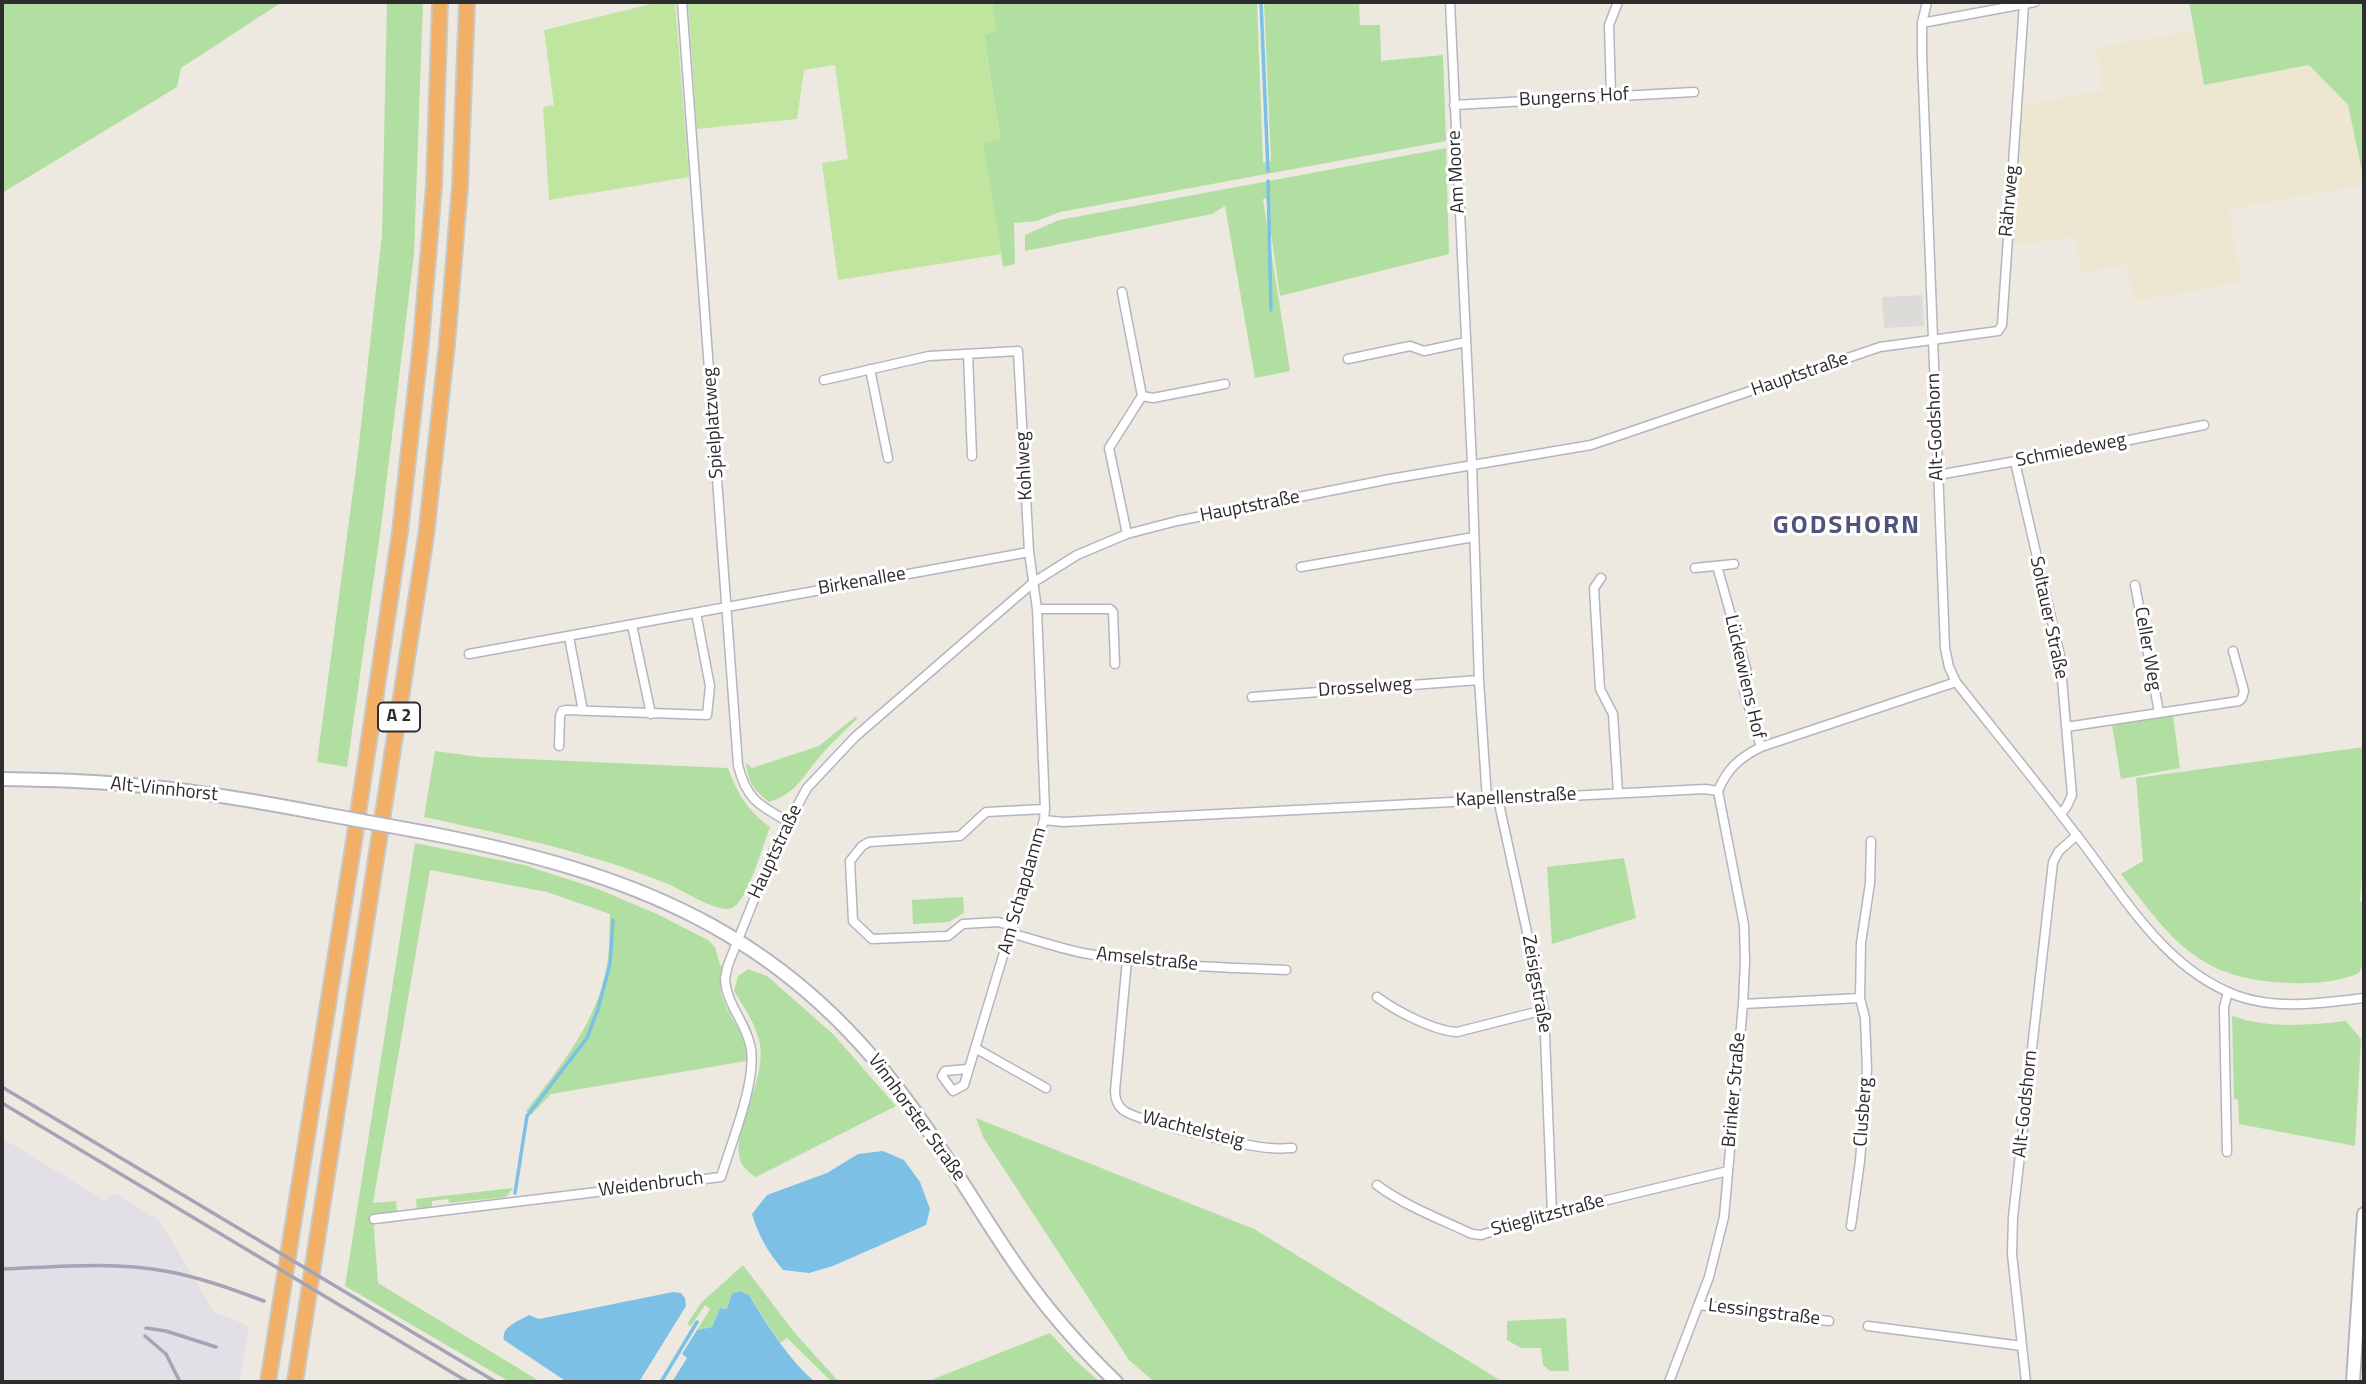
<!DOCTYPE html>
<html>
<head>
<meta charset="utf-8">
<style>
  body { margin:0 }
  #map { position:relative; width:2366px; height:1384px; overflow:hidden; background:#ede9e0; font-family:"Titillium Web",sans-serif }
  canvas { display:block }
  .frame { position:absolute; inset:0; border:4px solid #2d2d2d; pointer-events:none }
</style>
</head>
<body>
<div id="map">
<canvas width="2366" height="1384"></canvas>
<div class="frame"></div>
</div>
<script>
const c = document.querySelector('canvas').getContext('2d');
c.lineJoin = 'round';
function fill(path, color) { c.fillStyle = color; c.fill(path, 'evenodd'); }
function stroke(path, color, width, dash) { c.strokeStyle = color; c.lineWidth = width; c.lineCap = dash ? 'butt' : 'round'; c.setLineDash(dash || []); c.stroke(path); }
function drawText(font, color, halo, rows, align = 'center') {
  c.font = font + ' "Titillium Web",sans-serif'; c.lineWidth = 6; c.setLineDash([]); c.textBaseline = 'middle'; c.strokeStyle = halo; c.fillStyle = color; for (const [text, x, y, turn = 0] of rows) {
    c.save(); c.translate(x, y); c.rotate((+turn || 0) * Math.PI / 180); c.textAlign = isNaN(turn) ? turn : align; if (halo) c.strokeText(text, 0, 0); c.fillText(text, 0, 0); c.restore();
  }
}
fill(new Path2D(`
  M2 1138 104 1200 115 1193 160 1221 214 1312 249 1326 240 1382H2Z`), '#e2e0e6');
fill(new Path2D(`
  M2194 30 2204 84 2309 65 2348 105 2364 185 2229 209 2241 282 2134 302 2127 264 2082 273 2075 236 2013 246 2021 106 2103 90 2096 48Z`), '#ede7d1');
fill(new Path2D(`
  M2 2H282L181 68 177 87 2 193Z
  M387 2H423L414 254 381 527 347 767 317 762 358 453 382 235Z
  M992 2H1257L1263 163 1271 161 1264 2H1359L1360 25H1380L1381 61 1443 55 1446 141 1060 212 1037 221 1014 223 1015 264 1003 267 983 143 1000 139 984 34 996 32Z
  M2189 2H2364V181L2348 105 2309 65 2204 85Z
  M1446 148 1449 254 1280 296 1266 198 1263 199 1290 371 1255 378 1225 206 1212 214 1025 251V235L1059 220Z
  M2173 715 2180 768 2121 779 2112 725Z
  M855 717 858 718C846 730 833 741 822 754 802 776 799 792 769 802 754 790 748 782 746 763L752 768 819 746Z
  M2364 747V849L2360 901 2363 902V964L2359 973C2340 982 2311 984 2290 983 2198 980 2173 941 2121 874L2143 861 2136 778Z
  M435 751 480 757 728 768C737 793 748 811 770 827 763 844 748 901 732 908 719 914 682 890 668 884 590 852 507 835 424 817Z
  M415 843 524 865 598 889 659 915 708 940 715 947 720 965 723 966C714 999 731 1011 743 1039 746 1046 746 1054 746 1061L551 1094 531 1115 526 1111C561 1066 601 1017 608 958 610 944 609 929 610 914L547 892 430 870 373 1203 396 1201 397 1211 373 1215 378 1283 541 1382H510L345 1286Z
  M1624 858 1636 918 1552 944 1547 867Z
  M963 897 964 913 949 922 913 924 912 900Z
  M748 969 767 976 834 1035 896 1106 756 1177C750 1173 743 1168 741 1162 729 1131 766 1084 760 1045 757 1026 744 1007 734 991L738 976Z
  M2232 1016C2269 1029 2307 1025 2346 1021L2361 1039 2355 1146 2239 1124 2238 1100 2234 1099Z
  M976 1118 1254 1229 1503 1382H1154L1129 1360 983 1137Z
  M513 1188 506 1197 449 1203 448 1199 432 1201V1208L417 1210 416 1199Z
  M743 1265 794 1332 839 1382H832L787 1338 780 1343 749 1295 740 1291 732 1293 728 1309 720 1308 712 1327 697 1330 710 1309 705 1305 691 1326 687 1324 701 1303Z
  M1566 1318 1569 1371H1550L1543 1365 1541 1348H1521L1507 1340V1321Z
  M1050 1333 1075 1360 1100 1382H926Z`), '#b1dfa2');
fill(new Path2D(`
  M660 2H675L689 177 549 200 543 107 554 105 544 30Z
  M688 2H992L997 32 984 35 1000 140 983 143 1002 254 838 280 822 163 848 159 835 65 804 70 797 119 697 129Z`), '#c0e59e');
fill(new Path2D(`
  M1922 295 1924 326 1884 328 1882 297Z`), '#dddbd7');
fill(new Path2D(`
  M883 1151 904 1160 920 1182 930 1209 926 1225 833 1266 809 1273 783 1270C768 1252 759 1237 752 1214L767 1195 827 1173 858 1154Z
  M740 1291 749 1295C768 1326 787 1358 815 1382H672L687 1358 682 1354 697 1330 712 1327 720 1308 727 1309 732 1293Z
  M673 1292 681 1293 685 1298 686 1306 639 1382H567L504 1340C501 1326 519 1321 529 1315L539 1319Z`), '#7cc0e6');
stroke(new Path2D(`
  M1261 2 1268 171
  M1268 181 1271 310
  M515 1193 527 1116 587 1038 598 1009 610 964 613 920
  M661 1382 697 1322`), '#7cc0e6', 3.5);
const street = new Path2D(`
  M682 2 738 765C746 799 759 805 787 821
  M1450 2 1472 464 1479 680 1487 800
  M1927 2 1922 23V56L1945 648 1949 667 1956 682C1997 734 2039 785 2078 837 2124 896 2164 969 2238 996 2277 1010 2324 1003 2364 998
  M1922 23 2035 2
  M1611 95 1609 25 1618 2
  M1454 105 1694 92
  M1122 292 1142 396 1109 448 1127 534
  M968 354 972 456
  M1348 359 1410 346 1424 351 1466 342
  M870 369 888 458
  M824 380 929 356 1018 351 1029 552 1037 609 1045 809 1044 820 964 1085 953 1091 942 1076 945 1071 968 1069
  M1142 396 1153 398 1225 384
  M2015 462 2060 656 2072 795 2067 806 2061 814
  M1938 475 2105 445 2204 425
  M1717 566 1747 672 1744 691 1761 747
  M1301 567 1474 537
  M1695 568 1734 564
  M1601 578 1594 588 1600 689 1613 714 1618 793
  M2135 585 2159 712
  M1037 609H1110L1113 612 1115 664
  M632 625 651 714
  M569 637 583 711
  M469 654 1029 552
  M1252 697 1479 680
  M2066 727 2239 701 2242 698 2244 691 2233 651
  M559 746 560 716 562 711 566 710 707 715 710 686 696 613
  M1718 791C1727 769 1739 758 1761 747L1956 682
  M1498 799 1544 1010 1552 1213
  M1044 820 1063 822 1705 789 1718 791
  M1013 926 998 922 963 924 948 936 872 939 853 921 850 861 862 846 869 842 960 836 986 812 1045 809
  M1011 933C1035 940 1059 948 1083 953 1150 966 1219 967 1286 970
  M1127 960 1115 1091C1115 1098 1117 1105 1123 1110 1136 1121 1249 1147 1270 1148 1277 1149 1285 1148 1292 1148
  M1377 997C1396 1011 1434 1031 1457 1032L1544 1010
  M1743 1004 1860 998
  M975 1048 1046 1088
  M2227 1152 2224 1007 2228 992
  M1377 1185C1405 1206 1440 1219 1472 1234L1481 1235 1541 1216 1728 1171
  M374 1219 721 1177C731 1143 756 1084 751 1049 747 1023 726 1005 725 978L728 965 774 849 807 788 855 737 991 619 1034 582 1077 555 1127 534 1177 521 1390 479 1591 445 1880 347 1998 331 2002 325 2024 4
  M1851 1226 1860 1161 1867 1070 1865 1018 1860 998 1861 943 1870 883 1871 841
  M1699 1305 1829 1321
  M1868 1326 2022 1346
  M1669 1382 1709 1277 1724 1217 1743 1004 1745 961 1744 925 1718 791
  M2026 1382 2012 1254 2013 1217 2053 862 2059 851 2077 835`);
const secondary = new Path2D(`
  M2 779C52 780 103 781 153 787 210 793 267 803 324 814
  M428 833C632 873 781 929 908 1102 958 1169 996 1243 1048 1308 1069 1334 1092 1359 1116 1382
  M2353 1382 2364 1214`);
const highway = new Path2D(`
  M268 1382 354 841 400 532 421 342 434 186 440 2
  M295 1382 426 536 447 344 460 186 467 2`);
stroke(street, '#b4b5bf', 11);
stroke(secondary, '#b4b5bf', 16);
stroke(highway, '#c8c8c8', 18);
stroke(street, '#fff', 8);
stroke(secondary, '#fff', 12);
stroke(highway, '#f2b066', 14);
stroke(new Path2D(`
  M2 1087 496 1382
  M2 1103 468 1382
  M2 1269C55 1267 112 1261 165 1271 199 1277 232 1289 264 1301
  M146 1328 166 1331 216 1347
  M145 1336 166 1354 180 1382`), '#a3a4b5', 3.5);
const secondaryBridge = new Path2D(`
  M324 814 428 833`);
stroke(secondaryBridge, '#b4b5bf', 16, []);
stroke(secondaryBridge, '#fff', 12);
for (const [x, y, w] of [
  [399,717,42]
]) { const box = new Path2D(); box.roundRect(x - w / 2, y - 14.5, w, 29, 5); c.fillStyle = '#fff'; c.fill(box); stroke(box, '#2d2d2d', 2); }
drawText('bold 18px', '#2d2d2d', null, [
  ["A 2",399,717]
]);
drawText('19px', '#2d2d2d', '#fff', [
  ["Bungerns Hof",1574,98,-3],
  ["Am Moore",1457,172,-93],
  ["Rährweg",2010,201,-85],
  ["Hauptstraße",1800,375,-19],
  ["Spielplatzweg",714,423,-94],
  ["Alt-Godshorn",1936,427,-92],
  ["Schmiedeweg",2071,451,-11],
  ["Kohlweg",1025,466,-93],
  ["Hauptstraße",1250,507,-11],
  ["Birkenallee",862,582,-10],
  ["Soltauer Straße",2048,618,78],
  ["Celler Weg",2147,649,80],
  ["Lückewiens Hof",1744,677,77],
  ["Drosselweg",1365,688,-4],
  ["Alt-Vinnhorst",164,790,6],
  ["Kapellenstraße",1516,798,-3],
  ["Hauptstraße",776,852,-65],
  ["Am Schapdamm",1023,891,-74],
  ["Amselstraße",1147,960,6],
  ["Zeisigstraße",1536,984,80],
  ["Brinker Straße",1735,1090,-85],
  ["Alt-Godshorn",2026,1104,-84],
  ["Clusberg",1864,1112,-86],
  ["Vinnhorster Straße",916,1118,54],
  ["Wachtelsteig",1193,1130,14],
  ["Weidenbruch",651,1185,-7],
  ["Stieglitzstraße",1548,1216,-15],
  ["Lessingstraße",1764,1313,7]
]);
c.letterSpacing = '2px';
drawText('bold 26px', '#50537a', '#fff', [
  ["GODSHORN",1847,527]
]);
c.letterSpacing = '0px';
</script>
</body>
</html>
